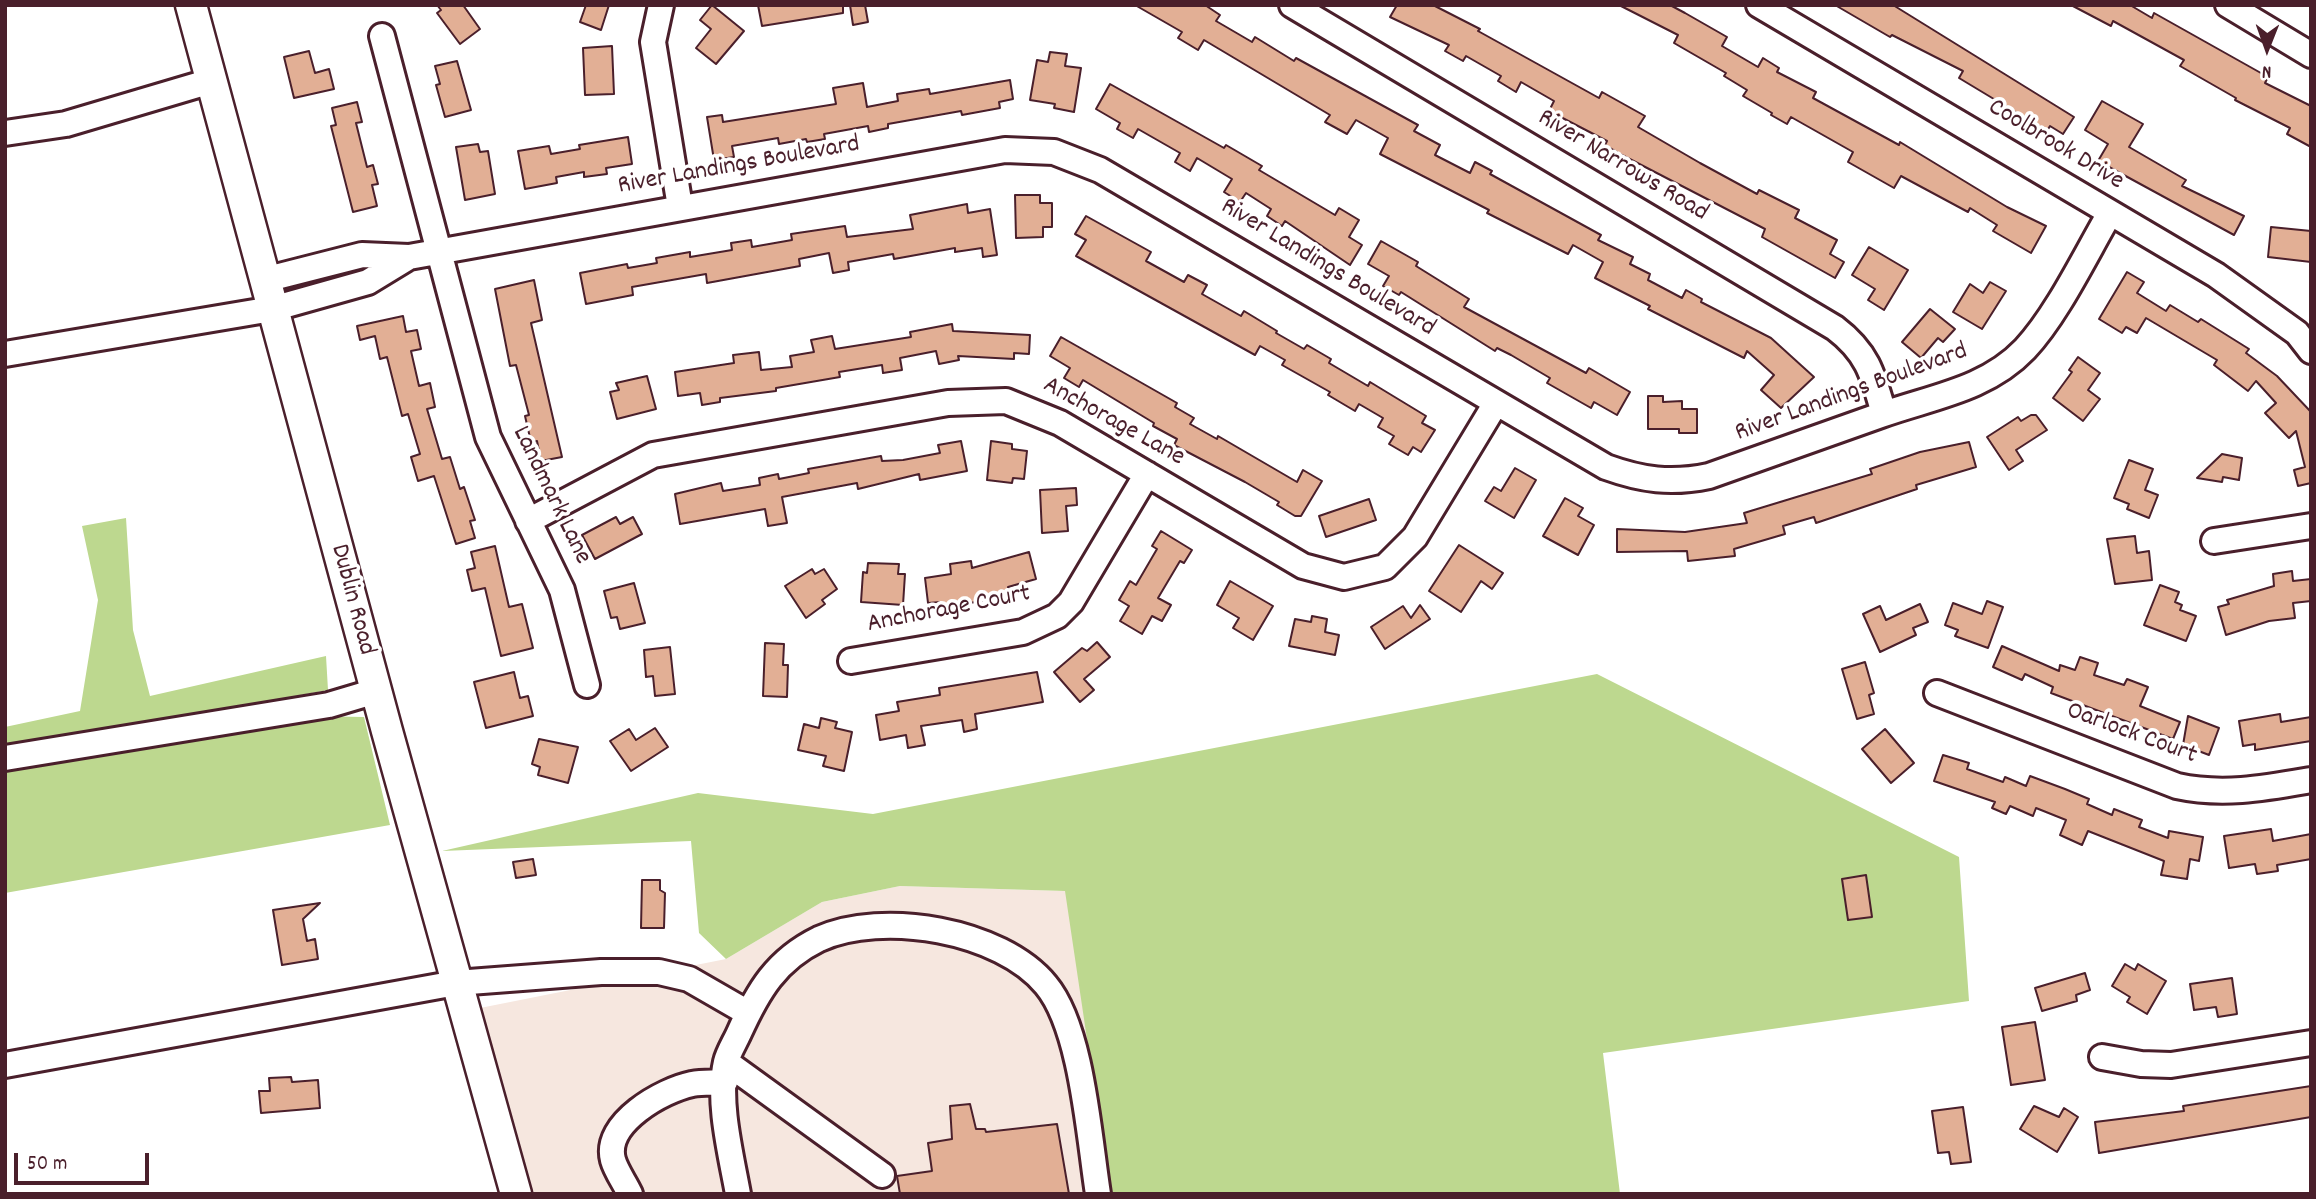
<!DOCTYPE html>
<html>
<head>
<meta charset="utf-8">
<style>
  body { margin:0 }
  #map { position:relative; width:2316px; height:1199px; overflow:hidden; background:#fff; font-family:Dekko,sans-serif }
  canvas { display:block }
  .frame { position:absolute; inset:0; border:7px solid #4a1f2b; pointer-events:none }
  .north { position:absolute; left:2232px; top:14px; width:70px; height:70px; -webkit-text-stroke:5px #fff; paint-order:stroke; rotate:181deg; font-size:19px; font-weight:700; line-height:28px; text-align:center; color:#4a1f2b }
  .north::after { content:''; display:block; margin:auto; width:24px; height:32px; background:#4a1f2b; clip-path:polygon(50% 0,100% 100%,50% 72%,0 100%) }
  .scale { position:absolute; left:14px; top:1153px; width:135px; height:32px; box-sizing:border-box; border:4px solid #4a1f2b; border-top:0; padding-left:9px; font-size:21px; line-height:24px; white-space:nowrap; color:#4a1f2b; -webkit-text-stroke:5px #fff; paint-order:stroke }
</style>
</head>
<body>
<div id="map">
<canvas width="2316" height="1199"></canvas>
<div class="frame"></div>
<div class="north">N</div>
<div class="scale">50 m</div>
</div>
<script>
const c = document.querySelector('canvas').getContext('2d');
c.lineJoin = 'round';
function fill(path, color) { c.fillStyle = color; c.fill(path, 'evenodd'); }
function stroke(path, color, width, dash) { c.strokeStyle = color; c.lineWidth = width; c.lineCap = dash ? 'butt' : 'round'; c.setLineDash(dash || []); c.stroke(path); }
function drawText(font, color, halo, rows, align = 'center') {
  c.font = font + ' Dekko,sans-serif'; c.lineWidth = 7; c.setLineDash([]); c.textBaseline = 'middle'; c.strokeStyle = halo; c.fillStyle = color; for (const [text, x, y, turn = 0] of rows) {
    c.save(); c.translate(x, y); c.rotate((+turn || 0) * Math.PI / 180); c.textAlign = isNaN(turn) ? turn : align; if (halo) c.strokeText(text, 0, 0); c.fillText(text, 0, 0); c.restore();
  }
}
fill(new Path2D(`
  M900 886 1066 891 1110 1194H527L475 1009 726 959 822 902Z`), '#f6e7df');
fill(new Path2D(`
  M126 518 133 630 150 696 326 656 328 690 5 749V727L80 711 98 600 82 526Z
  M1597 674 1959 857 1969 1001 1603 1053 1620 1194H1110L1065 891 900 886 822 902 726 959 699 933 691 841 442 851 698 793 873 814Z
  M308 716 364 717 390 825 5 893V766Z`), '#bdd88f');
const building = new Path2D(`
  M437 5H463L480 29 460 44 437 13 441 10Z
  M586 5H609L601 30 580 22Z
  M712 5 744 31 716 64 696 48 711 29 700 20Z
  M758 5H843V13L762 26Z
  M850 5H865L868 22 853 25Z
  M1135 5H1205L1220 15 1216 21 1252 42 1255 37 1294 61 1296 58 1418 125 1414 131 1440 145 1435 155 1470 173 1475 162 1492 171 1490 174 1601 235 1598 240 1633 257 1630 264 1650 274 1648 280 1682 298 1686 290 1702 299 1701 302 1771 338 1814 377 1781 408 1761 390 1774 375 1747 351 1744 358 1648 309 1650 306 1595 278 1603 262 1573 245 1568 254 1487 213 1489 210 1380 154 1388 138 1356 120 1347 134 1325 122 1330 115 1204 40 1198 50 1178 38 1182 32Z
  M1397 5H1433L1480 29 1478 31 1599 98 1602 92 1645 116 1638 127 1700 163 1757 194 1759 190 1799 210 1795 218 1837 240 1830 254 1844 262 1835 278 1762 237 1765 229 1622 155 1605 145 1607 141 1549 111 1554 101 1521 82 1516 92 1498 81 1501 76 1466 56 1463 61 1445 51 1449 45 1390 17Z
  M1619 5H1670L1685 13 1727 37 1722 46 1758 67 1763 58 1779 68 1777 72 1816 92 1813 98 1899 145 1900 142 2007 207 2046 226 2031 253 1993 231 1997 225 1970 208 1968 212 1901 176 1894 188 1848 162 1853 152 1791 117 1787 124 1771 115 1772 113 1743 96 1747 90 1724 76 1726 73 1674 43 1678 35Z
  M1835 5H1893L2074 117 2063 134 2050 126 2047 131 1959 78 1963 71 1892 35 1890 37Z
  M2071 5H2130L2152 18 2154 13 2268 77 2265 83 2311 106V147L2287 134 2290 128 2235 100 2236 98 2180 66 2184 60 2113 21 2111 26Z
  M612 46 614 94 585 95 583 48Z
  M309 51 315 73 329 69 334 89 294 98 284 57Z
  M1050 52 1067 54 1065 66 1081 68 1074 112 1054 108 1055 104 1030 100 1037 60 1048 62Z
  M457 61 471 110 445 117 436 85 440 84 435 66Z
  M1010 80 1013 99 999 102 1000 108 962 115 961 111 888 124V128L869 132 868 126 824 134 825 139 807 142 806 139 779 144 778 138 732 146 734 157 714 160 707 117 722 115 723 122 836 104 833 88 863 83 867 107 898 101 897 94 929 89 930 94Z
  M1110 84 1224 148 1226 145 1262 166 1259 170 1335 215 1339 208 1359 220 1349 237 1362 245 1350 265 1285 221 1282 226 1267 216 1271 209 1246 193 1240 202 1224 192 1232 179 1197 158 1190 171 1175 162 1180 153 1138 129 1133 138 1117 129 1120 123 1096 109Z
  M2102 101 2143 124 2129 147 2186 180 2182 186 2244 216 2234 235 2098 161 2108 144 2085 130Z
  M357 102 362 122 356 123 367 167 373 165 378 184 372 185 377 206 353 212 331 126 336 125 332 108Z
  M628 137 632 164 606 168 607 174 584 177V172L556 177 557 183 525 189 518 151 549 146 551 154 580 149 579 145Z
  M478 144 480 152 488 151 495 194 465 200 456 147Z
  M1015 195H1040V203H1052V227H1043V237L1016 238Z
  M967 204 968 213 990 209 997 255 983 257 982 248 955 252V248L894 259 893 254 848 262 849 270 833 273 829 253 799 259 800 266 707 283 706 274 632 287 633 295 586 304 580 273 627 264 628 268 657 263 656 258 690 252V257L732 250 731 243 751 240 752 247 792 240 791 234 845 226 847 237 913 229 910 215Z
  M1086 216 1151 252 1146 261 1184 282 1188 275 1207 285 1202 294 1241 316 1244 311 1277 331 1276 333 1304 349 1307 345 1331 359 1329 363 1368 386 1370 382 1426 416 1422 423 1435 430 1421 452 1413 447 1408 455 1389 444 1394 436 1378 427 1383 418 1359 404 1355 411 1328 395 1330 392 1282 365 1285 360 1260 346 1255 355 1076 256 1086 240 1075 234Z
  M2271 227 2311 231V262L2268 257Z
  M1381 241 1418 262 1416 266 1469 299 1464 307 1586 373 1589 368 1630 392 1617 415 1594 402 1591 408 1547 383 1550 378 1511 355 1497 348 1495 351 1401 292 1399 295 1383 286 1389 276 1368 264Z
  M1869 247 1908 270 1884 310 1868 300 1875 289 1852 275Z
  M2127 272 2144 282 2137 293 2166 311 2170 305 2198 322 2201 319 2249 349 2246 353 2277 376 2311 412V483L2298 486 2294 470 2305 467 2296 431 2289 438 2265 413 2276 403 2256 381 2248 391 2214 365 2217 360 2146 318 2137 333 2126 327 2122 333 2099 319Z
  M534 280 542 320 531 323 562 457 541 461 537 441 531 442 525 416 529 415 516 365 510 366 495 289Z
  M1990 282 2006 291 1982 329 1953 312 1970 284 1983 293Z
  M1930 309 1955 329 1943 342 1938 338 1921 358 1902 342Z
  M403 316 406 332 417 330 421 349 411 351 419 386 430 383 435 407 427 409 442 459 450 457 460 489 464 487 475 520 470 521 475 538 456 544 434 476 418 481 411 457 420 454 408 414 402 416 387 357 380 359 375 336 360 340 357 326Z
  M952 324 953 331 1030 335 1029 354 1014 353V359L958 356 959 360 939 364 936 351 900 358 902 370 883 373 882 365 839 372 840 377 776 388V391L720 398V402L702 405 700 393 678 396 675 372 734 363 733 355 759 352 761 370 792 367 790 356 814 352 811 340 832 336 835 349 911 337 910 332Z
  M1061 337 1177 403 1175 407 1194 418 1190 424 1217 439 1218 436 1297 482 1303 470 1322 481 1301 516H1295L1277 505 1279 502 1245 482 1174 445 1177 439 1153 426 1154 423 1083 380 1079 387 1064 378 1070 368 1050 356Z
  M2078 357 2100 373 2088 390 2100 399 2083 421 2053 398 2072 372 2069 370Z
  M647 376 656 409 617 419 610 392 619 390 616 383Z
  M1648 396H1663V402L1682 401V409H1697V433H1679V429H1648Z
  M2031 415H2036L2047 430 2016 450 2023 461 2009 470 1987 437 2018 417 2021 421Z
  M961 441 967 471 920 480 919 474 858 489 857 483 782 497 787 523 768 526 765 509 680 524 675 494 721 483 723 491 760 485 759 478 778 474 779 479 809 473 808 469 881 456 882 461 903 460 940 453 938 445Z
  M991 441 1012 444V449L1027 451 1024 479 1013 478 1012 483 987 480Z
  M1969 442 1976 467 1916 485 1917 489 1816 523 1814 517 1783 526 1785 534 1734 549 1735 556 1688 561 1687 551 1617 552V529L1685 532 1747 523 1744 513 1872 474 1870 469 1920 452Z
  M2222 454 2242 458 2239 480 2223 477 2222 482 2197 478Z
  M2129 460 2153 469 2145 490 2158 495 2149 518 2127 509 2129 504 2114 498Z
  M1515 468 1536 480 1514 518 1485 501 1494 487 1501 491Z
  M1076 488 1077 505 1066 506 1068 531 1042 533 1040 490Z
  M1565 498 1583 508 1578 516 1594 525 1578 555 1543 536Z
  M1369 499 1376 520 1326 537 1319 516Z
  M616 517 620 524 633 517 642 534 595 559 582 535Z
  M1161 531 1192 550 1184 563 1180 561 1158 598 1171 605 1162 621 1152 616 1142 634 1120 621 1129 606 1119 600 1130 581 1136 585 1157 549 1152 546Z
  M2135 536 2137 553 2149 551 2152 580 2115 584 2107 539Z
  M1459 545 1503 573 1492 589 1481 581 1461 612 1429 591Z
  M495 546 509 607 522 604 533 648 501 656 485 588 472 591 467 570 475 568 471 552Z
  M1029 552 1036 579 1008 587 1009 592 977 602 942 606 941 602 928 603 925 578 951 574 950 564 971 561 972 568Z
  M868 563 899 564 898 574H905L903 605 861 602 863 572 867 573Z
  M812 569 815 574 824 569 837 589 822 600 825 604 806 618 785 586Z
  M2292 571 2293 581 2311 579V601L2293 603 2295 618 2269 621 2226 635 2218 607 2229 604 2227 600 2274 586 2273 574Z
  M1230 581 1273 606 1253 640 1233 628 1239 618 1217 605Z
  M634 583 645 623 620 629 617 617 611 618 604 591Z
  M2160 585 2179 592 2175 602 2182 605 2180 610 2196 616 2186 641 2144 625Z
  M1987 601 2003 607 1988 648 1955 636 1958 630 1945 625 1953 603 1982 614Z
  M1920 604 1928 622 1913 628 1916 635 1880 652 1863 614 1880 606 1886 620Z
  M1420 605 1430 619 1385 649 1371 627 1403 606 1411 618Z
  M1312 616 1327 619 1325 632 1339 635 1335 655 1289 646 1295 619 1311 622Z
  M1097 642 1110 657 1084 679 1094 690 1080 702 1054 672 1082 648 1087 651Z
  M765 643 784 644 783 665H788L787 697 763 696Z
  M2002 646 2059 671 2060 665 2075 670 2080 657 2098 663 2094 675 2124 685 2127 679 2148 687 2140 706 2180 722 2173 739 2051 693 2053 687 2025 674 2022 680 1993 667Z
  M670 647 675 694 655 696 653 676 646 677 644 650Z
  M1865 662 1874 693 1869 695 1874 714 1857 719 1842 669Z
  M514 672 520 698 528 696 533 716 486 728 474 682Z
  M1037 672 1043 702 975 714 977 729 964 732 962 720 921 726 925 745 908 748 906 735 880 740 876 715 899 711 897 702 940 695 939 688Z
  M2280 714 2281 722 2311 717V741L2255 750V744L2243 746 2239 721Z
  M2188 716 2219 728 2209 755 2183 745Z
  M821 718 837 722 835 728 852 732 844 771 823 766 826 756 798 750 804 724 819 728Z
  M655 728 668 747 631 771 610 741 629 729 636 740Z
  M1885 729 1914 763 1891 783 1862 749Z
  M539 739 578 747 568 783 538 775 540 767 532 764Z
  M1943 755 1969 763 1967 769 2003 782 2005 777 2026 786 2030 776 2065 789 2089 799 2087 804 2112 815 2114 809 2142 820 2139 827 2168 838 2169 831 2203 837 2199 861 2190 859 2187 879 2161 875 2164 861 2088 831 2082 845 2060 835 2066 820 2036 808 2033 816 2010 806 2006 814 1992 808 1995 802 1934 781Z
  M2271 829 2273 841 2311 834V859L2277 865 2278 871 2257 874 2255 864 2229 868 2224 836Z
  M533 859 536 875 516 878 513 862Z
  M1866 875 1872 917 1848 920 1842 879Z
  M642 880H660V890L665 893 664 928H641Z
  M320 903 303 919 307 941 315 939 318 959 282 965 273 910Z
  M2125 964 2135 970 2138 964 2166 981 2147 1014 2127 1002 2130 997 2112 986Z
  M2085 973 2090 990 2076 995 2077 1001 2042 1011 2035 988Z
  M2232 978 2237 1014 2218 1017 2216 1007 2194 1010 2190 984Z
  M2035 1022 2045 1080 2011 1085 2002 1027Z
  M291 1077 292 1082 318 1080 320 1108 261 1113 259 1091H270L269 1078Z
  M2311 1086V1117L2099 1153 2095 1122 2184 1111 2183 1106Z
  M970 1104 976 1129H985L986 1132 1057 1124 1069 1194H900L897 1176 932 1171 928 1143 952 1139 950 1106Z
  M2034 1106 2059 1117 2064 1108 2078 1117 2057 1152 2020 1129Z
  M1963 1107 1971 1162 1951 1164 1949 1152 1938 1153 1932 1111Z`);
fill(building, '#e2af95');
stroke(building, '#4a1f2b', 2);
const minor = new Path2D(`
  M661 5 653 42 680 207
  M1292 5 1835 328C1868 353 1873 375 1884 414
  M1759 5 2216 275 2297 333 2311 351
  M2228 5 2311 55
  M382 36 488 437 562 590 587 685
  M5 133 66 124 211 81
  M264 280 362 255 409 257 1005 150 1054 152 1100 170 1606 467C1642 480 1671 484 1709 476 1766 456 1823 435 1881 415 1931 397 1986 390 2025 349 2057 315 2086 254 2110 213
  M5 354 272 309 368 282 409 257
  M528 521 653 455 948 403 1006 401 1060 423 1303 566 1344 577 1385 567 1415 537 1496 403
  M2214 541 2311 526
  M851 661 1023 632 1057 616 1071 602 1147 474
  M1937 693 2177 786C2223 796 2265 788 2311 780
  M5 758 329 705 376 691
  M2102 1057 2141 1064 2171 1065 2311 1043
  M726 1062 882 1175
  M5 1065 456 983 601 972H659L689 979 748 1013
  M630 1194C625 1183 616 1171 613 1160 603 1123 663 1090 692 1084 703 1082 714 1083 725 1082
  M738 1194C731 1155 717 1101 726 1062 728 1053 735 1042 739 1033 758 991 776 960 819 939 882 910 1001 930 1046 985 1082 1028 1089 1137 1098 1194`);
const major = new Path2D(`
  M191 5 387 731 516 1194`);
stroke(minor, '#4a1f2b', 30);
stroke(major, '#4a1f2b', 35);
stroke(minor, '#fff', 24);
stroke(major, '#fff', 30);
drawText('26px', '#4a1f2b', '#fff', [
  ["Coolbrook Drive",2055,146,31],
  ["River Landings Boulevard",739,167,-10],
  ["River Narrows Road",1622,167,31],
  ["River Landings Boulevard",1327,269,31],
  ["River Landings Boulevard",1852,394,-20],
  ["Anchorage Lane",1113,423,29],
  ["Landmark Lane",550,496,64],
  ["Dublin Road",351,600,75],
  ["Anchorage Court",949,611,-11],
  ["Oarlock Court",2131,735,20]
]);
</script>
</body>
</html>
